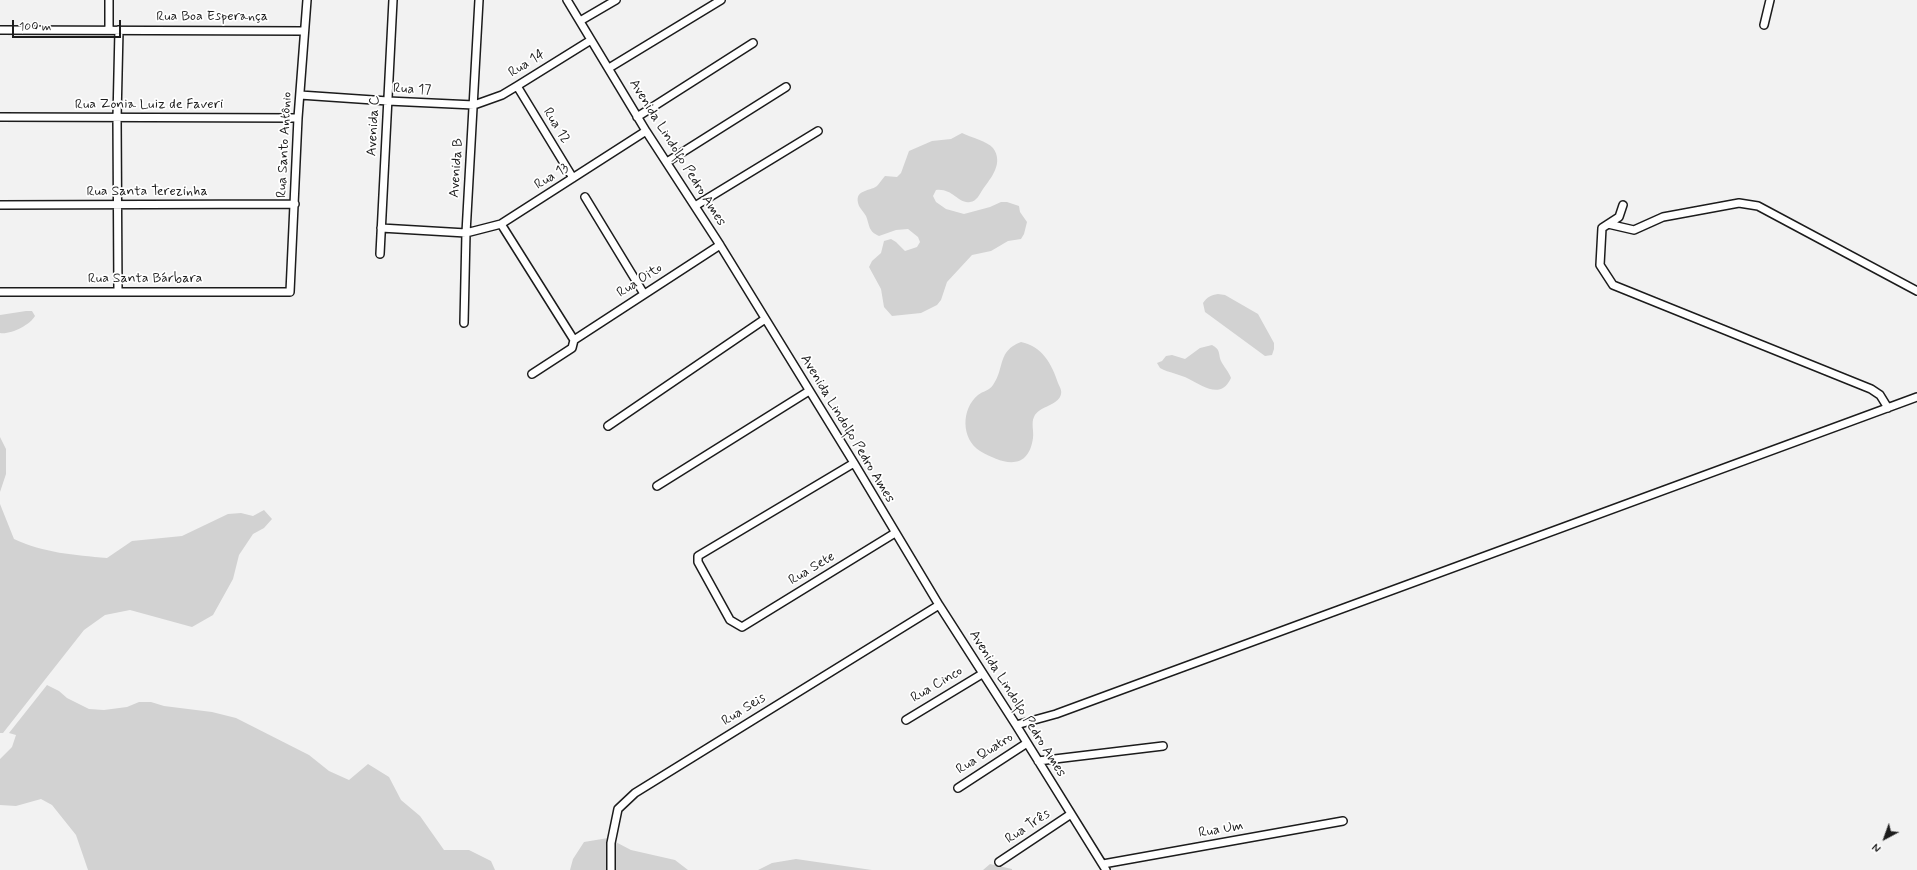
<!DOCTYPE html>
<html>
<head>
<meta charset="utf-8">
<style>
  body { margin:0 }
  #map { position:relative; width:1917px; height:870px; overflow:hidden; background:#f2f2f2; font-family:Mynerve,sans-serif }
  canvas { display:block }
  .north { position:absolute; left:1865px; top:818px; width:40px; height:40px; -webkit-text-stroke:3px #fff; paint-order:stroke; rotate:221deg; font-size:11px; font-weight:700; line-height:16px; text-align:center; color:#1c1c1c }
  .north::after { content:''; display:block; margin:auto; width:14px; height:18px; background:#1c1c1c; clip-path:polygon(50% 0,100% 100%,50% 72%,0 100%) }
  .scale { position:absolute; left:12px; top:20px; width:109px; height:18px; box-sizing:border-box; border:2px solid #1c1c1c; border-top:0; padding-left:5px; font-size:12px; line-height:14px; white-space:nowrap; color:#1c1c1c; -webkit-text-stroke:3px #fff; paint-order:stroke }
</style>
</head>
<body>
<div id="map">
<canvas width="1917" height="870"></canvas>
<div class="north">N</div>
<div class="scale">100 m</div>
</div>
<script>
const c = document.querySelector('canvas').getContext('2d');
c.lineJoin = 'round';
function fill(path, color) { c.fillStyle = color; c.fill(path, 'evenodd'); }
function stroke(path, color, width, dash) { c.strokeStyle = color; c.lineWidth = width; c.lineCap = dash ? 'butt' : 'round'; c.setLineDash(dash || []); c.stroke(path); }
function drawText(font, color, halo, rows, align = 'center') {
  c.font = font + ' Mynerve,sans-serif'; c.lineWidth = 3.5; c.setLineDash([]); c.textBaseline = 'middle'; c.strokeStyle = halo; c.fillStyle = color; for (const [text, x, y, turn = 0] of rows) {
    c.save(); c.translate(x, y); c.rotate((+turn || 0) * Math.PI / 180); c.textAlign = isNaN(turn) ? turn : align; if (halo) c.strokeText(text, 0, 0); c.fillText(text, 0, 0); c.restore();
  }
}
fill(new Path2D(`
  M962 133C972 138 987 141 993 148 1004 163 991 178 983 189 979 195 977 201 970 202 958 204 953 188 936 190L933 196 936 202 946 209 964 214 990 207 1001 202H1007L1019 206 1020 212 1027 222 1024 234 1021 239 1008 241 991 251 972 255 947 282 941 300 937 305 921 313 892 316 884 307 881 289 869 267 872 261 881 253 884 241 891 239 896 242 905 251 917 247 920 242 918 237 908 229 896 230 879 236C868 231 870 226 866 216 864 213 861 209 859 206 853 189 869 192 877 186 880 183 882 179 885 176L897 177 901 173 909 151 932 141 951 139Z
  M1218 294 1225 295 1258 314 1274 343V349L1272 355 1265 356 1205 312 1203 303C1207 297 1211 295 1218 294Z
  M26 311H32L35 316C30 325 10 335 0 333V315Z
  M1021 342C1042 346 1052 364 1058 383 1060 388 1063 391 1060 397 1054 407 1039 406 1034 417 1031 423 1034 431 1033 438 1028 473 1001 463 980 451 961 439 961 409 978 395 983 391 989 391 993 385 1005 368 997 351 1021 342Z
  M1212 345C1221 350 1218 353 1221 361 1224 367 1229 372 1231 378 1221 400 1203 386 1189 379 1180 374 1169 373 1160 368L1157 363 1162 361 1166 356 1172 355 1185 359 1200 348Z
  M0 437 6 449V474L0 492Z
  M0 504 14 539C44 553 74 555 107 558L132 541 182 536 228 514 241 513 253 516 264 510 272 519 264 528 253 534 239 555 233 579 213 615 192 627 130 610 105 615 84 630 3 733H0Z
  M47 685 59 691 67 698 89 709 104 710 127 707 139 702H151L164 706 212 712 236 718 309 755 329 771 349 780 368 764 389 777 401 800 420 816 444 850H469L491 861 495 870H88L76 835 52 805 41 799 16 806 0 805V759L12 747 16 735 9 733Z
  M608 838 631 850 675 860 688 870H570L573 859 584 842Z
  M796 859 872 870H758L772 863Z
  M990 864 1012 869V870H983Z`), '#d2d2d2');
const minor = new Path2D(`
  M109 0V30
  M567 0 646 131 720 245 854 463 939 605 1016 725 1106 870
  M580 21 616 0
  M1764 25 1770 0
  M0 30 304 31
  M609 68 721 0
  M517 86 573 178
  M300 95 388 101 474 105 502 95 517 86 591 40
  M0 117 298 118
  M637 117 753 43
  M667 162 786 87
  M585 197 644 294
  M0 205 295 204
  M1623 205 1619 217 1602 228 1600 265 1613 285 1871 389 1880 395 1888 408
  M695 206 818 131
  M501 224 574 340 572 348 532 374
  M1608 224 1634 230 1663 217 1739 203 1758 206 1917 291
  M381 228 466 233 501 224 646 131
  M380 254 393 0
  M0 292H290L298 118 307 0
  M118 292 117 118 119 30
  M464 323 466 233 479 0
  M574 340 720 245
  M608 426 765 319
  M854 463 698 556V562L730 620 742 627 895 533
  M657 486 809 391
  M906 720 982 674
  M1016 725 1056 714 1917 397
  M1038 761 1163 746
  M958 788 1027 743
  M999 862 1071 814
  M1103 864 1343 821
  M611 870V843L618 809 635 793 939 605`);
stroke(minor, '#1c1c1c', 10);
stroke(minor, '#fff', 7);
drawText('14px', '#1c1c1c', '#fff', [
  ["Rua Boa Esperança",212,17],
  ["Rua 14",527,64,-32],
  ["Rua 17",412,90,3],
  ["Rua Zonia Luiz de Faveri",149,105],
  ["Avenida C",374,126,-87],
  ["Rua 12",556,126,58],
  ["Rua Santo Antônio",285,145,-87],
  ["Avenida Lindolfo Pedro Ames",677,153,58],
  ["Avenida B",457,168,-86],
  ["Rua 13",552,177,-32],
  ["Rua Santa Terezinha",147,192],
  ["Rua Santa Bárbara",145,279],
  ["Rua Oito",640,281,-33],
  ["Avenida Lindolfo Pedro Ames",847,429,59],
  ["Rua Sete",812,569,-31],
  ["Rua Cinco",937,685,-31],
  ["Avenida Lindolfo Pedro Ames",1017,704,58],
  ["Rua Seis",744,710,-32],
  ["Rua Quatro",985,754,-33],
  ["Rua Três",1028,827,-34],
  ["Rua Um",1221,830,-10]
]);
</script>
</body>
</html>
